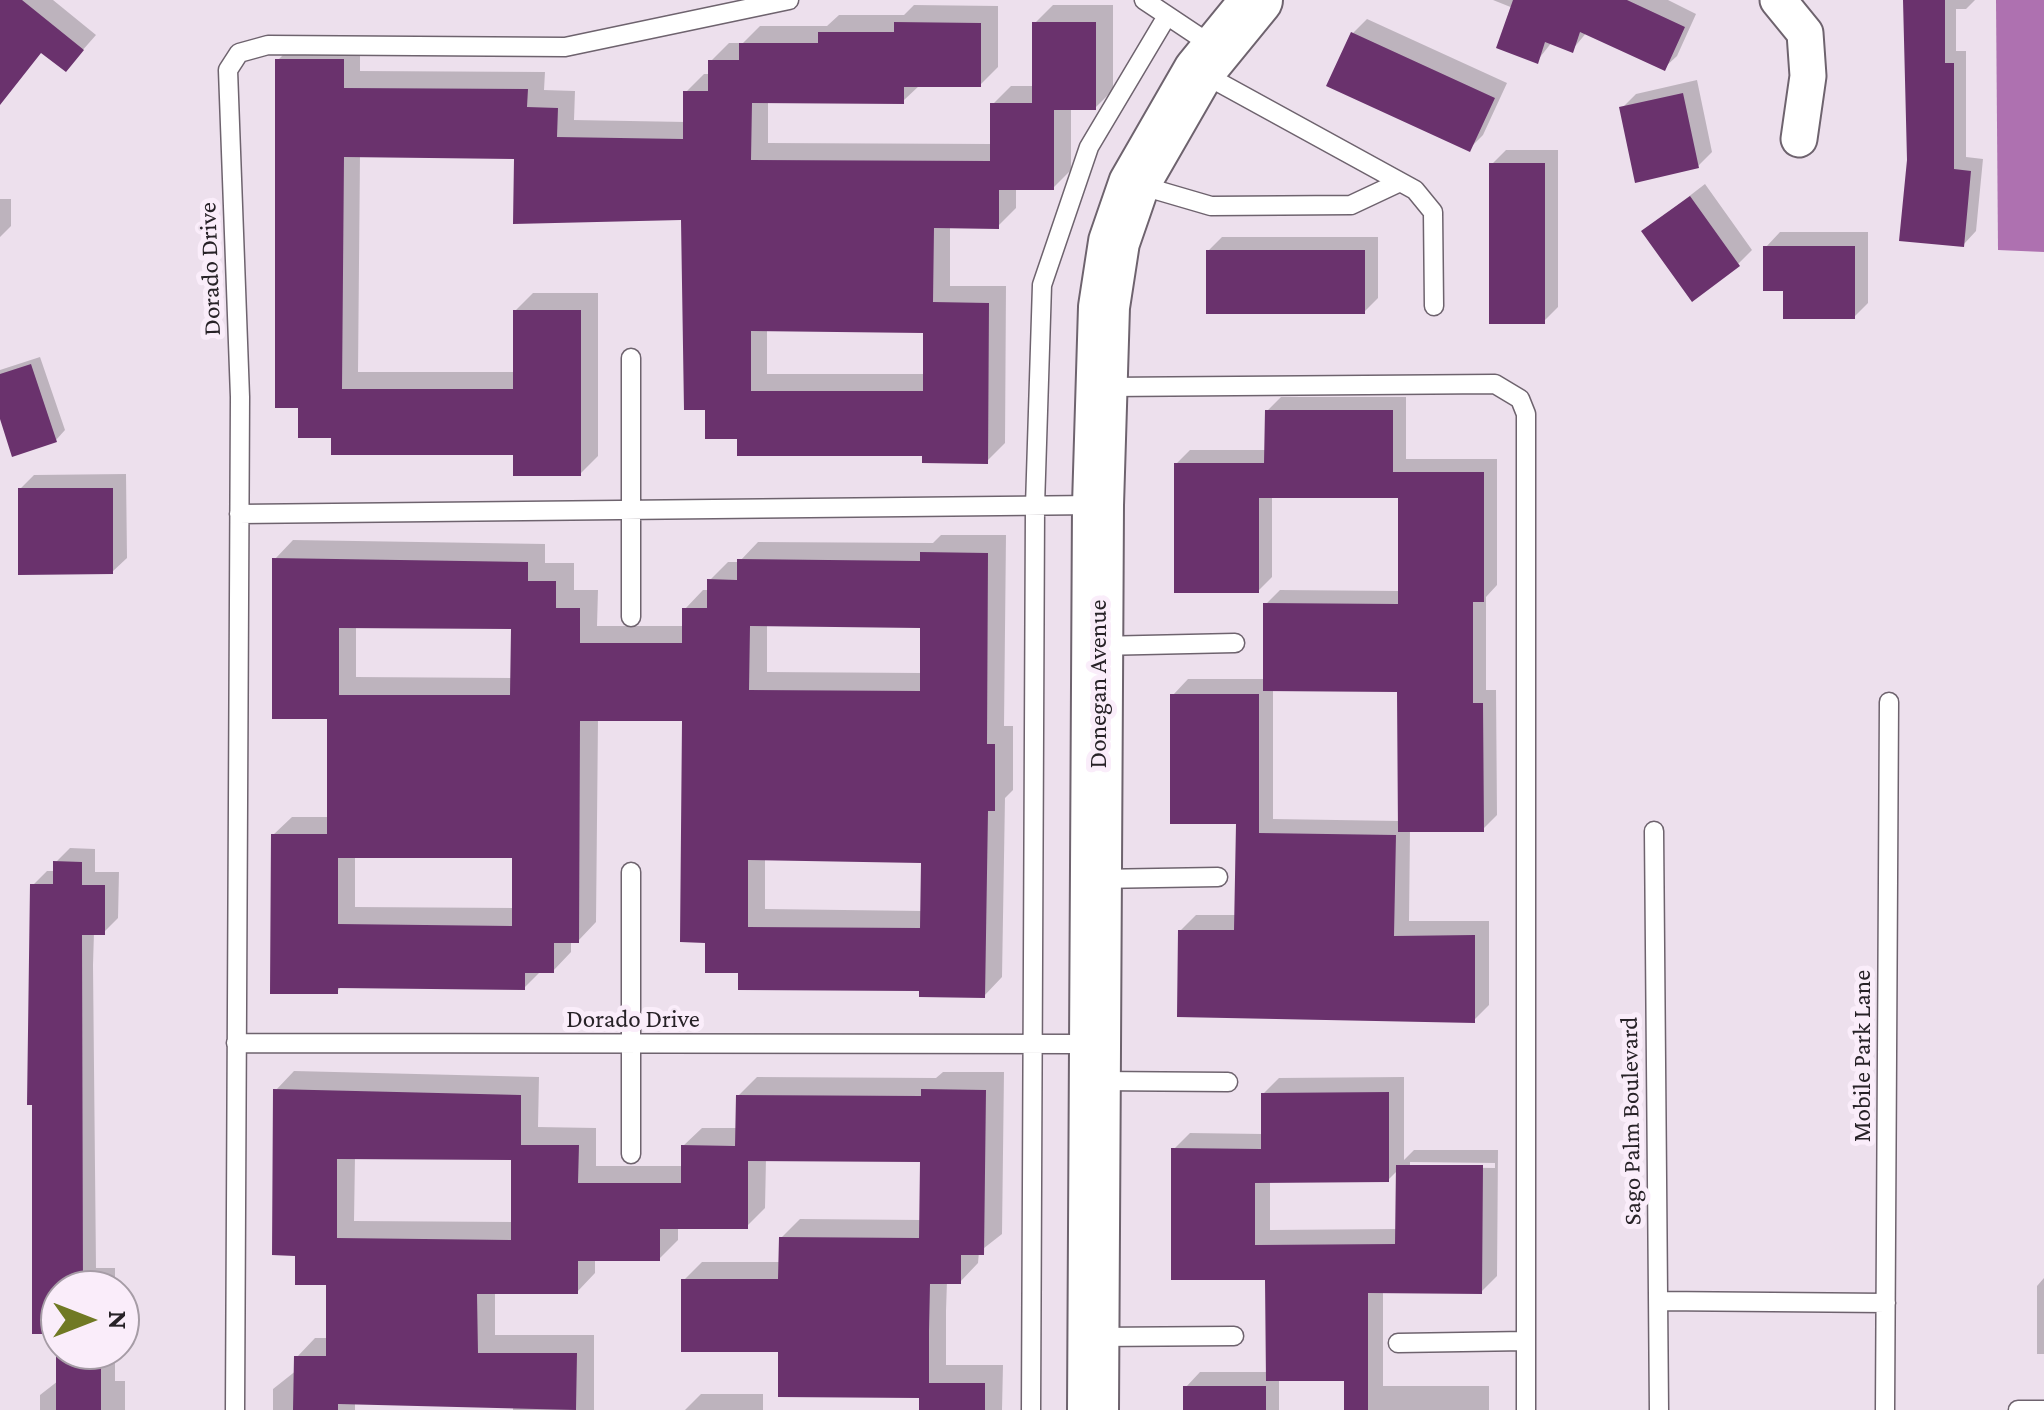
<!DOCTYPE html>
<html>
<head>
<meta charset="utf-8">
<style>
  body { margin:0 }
  #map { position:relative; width:2044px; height:1410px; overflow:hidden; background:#ede0ed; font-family:"Crimson Pro",serif }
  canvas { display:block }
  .north { position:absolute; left:40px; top:1270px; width:100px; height:100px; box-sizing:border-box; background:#faedfa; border:2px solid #a69ca6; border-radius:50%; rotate:90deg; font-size:28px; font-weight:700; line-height:40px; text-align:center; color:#272227 }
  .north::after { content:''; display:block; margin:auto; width:35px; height:45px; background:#707924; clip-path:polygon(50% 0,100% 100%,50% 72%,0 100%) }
</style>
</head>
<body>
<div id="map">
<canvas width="2044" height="1410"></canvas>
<div class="north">N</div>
</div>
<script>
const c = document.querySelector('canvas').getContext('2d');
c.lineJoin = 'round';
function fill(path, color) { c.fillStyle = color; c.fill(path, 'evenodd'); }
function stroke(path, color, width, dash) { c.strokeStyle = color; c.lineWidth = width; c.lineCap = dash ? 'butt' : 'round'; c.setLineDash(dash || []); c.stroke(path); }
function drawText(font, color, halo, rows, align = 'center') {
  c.font = font + ' "Crimson Pro",serif'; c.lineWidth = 10; c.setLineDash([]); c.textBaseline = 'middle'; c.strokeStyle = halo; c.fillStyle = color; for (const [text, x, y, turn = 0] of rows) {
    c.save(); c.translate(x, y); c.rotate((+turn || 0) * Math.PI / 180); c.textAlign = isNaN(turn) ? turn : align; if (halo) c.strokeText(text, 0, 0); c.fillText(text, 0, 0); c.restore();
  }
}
fill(new Path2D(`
  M1996 0H2044V252L1998 250Z`), '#ae71b0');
fill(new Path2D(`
  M0 0H53L96 35 66 69 43 51 0 79Z
  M1493 0H1668L1696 14 1677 56 1664 68 1587 32 1572 50 1552 42 1537 61 1513 8Z
  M1907 0H1975L1966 9H1956V51H1966V157L1983 159 1976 231 1964 244 1909 160Z
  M914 5 998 6V67L980 85H920L903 101H768V143L992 144 993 104 1011 86H1035V23L1053 5H1113V90L1095 108H1071V170L1053 188H1016V208L998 226H950V286H1006L1005 443 987 461 739 436 707 408 684 217 516 156 360 155 358 372H515V311L533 293H598V456L580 474 515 453 334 452 278 60 296 42H360V71L545 72 544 90 575 91 574 120 686 122V92L704 74H711V61L729 43H743L760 26H827L839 15H904ZM767 329 926 330 925 374H767Z
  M1367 19 1507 83 1483 135 1469 149 1353 33Z
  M1697 80 1712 152 1698 166 1622 108 1636 94Z
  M1506 150H1558V307L1544 321 1492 164Z
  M1705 184 1752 250 1738 264 1644 231Z
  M0 199H11V226L0 237Z
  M1780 232H1868V303L1854 317 1786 289 1766 247Z
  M1222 237H1378V298L1364 312 1208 251Z
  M40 357 65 430 56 440 0 411V370Z
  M1281 397H1406V459H1497V585L1486 597V690H1496L1497 815 1483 829 1410 830 1409 921H1489V1005L1474 1020 1180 931 1196 915H1237L1239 821 1173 695 1188 679H1265L1266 604 1280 590 1400 591V496L1272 495V577L1258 591 1176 464 1190 450H1267V411ZM1273 689 1400 690V821L1273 819Z
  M126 474 127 558 112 572 20 489 34 475Z
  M941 535H1006L1004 726H1013V790L1005 798 1002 977 984 996 740 971 708 940 684 719H598L596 922 578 941H571V952L553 971H541L524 988 342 986 337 991 273 835 292 817H330V717L275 559 293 540 545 544V563H574V590H598L597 626H685V609L703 590H710V580L728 562H739L758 542 933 543ZM767 624 923 625 922 673 767 672ZM356 625 513 626V678L356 677ZM355 855H515V908L355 907ZM765 858 923 861V911L765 909Z
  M70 848 95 849V872H119L118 918 104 932H94L93 965 96 1268H115V1290H60V1350H115V1381H125V1410H40V1395L58 1381V1331L33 885 47 871H55L56 862Z
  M294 1071 539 1077 538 1127 596 1128V1166H683V1146L702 1128H738V1096L757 1077 936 1078 943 1072H1004L1002 1234 979 1252 978 1263 960 1282 947 1281 946 1311V1365H1003L1002 1410H922V1395L781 1350 684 1280 702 1262H781V1238L800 1219 922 1220 923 1160 766 1158 765 1208 746 1227 678 1226V1240L659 1259H595V1273L577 1292 495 1291V1335H594V1410H513V1403L355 1402V1410H273V1389L297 1370V1357L315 1338H328V1283L298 1253 276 1090ZM355 1157 514 1158V1222L354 1221Z
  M1404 1077V1160L1414 1150H1498L1497 1276 1481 1292 1383 1291V1386H1489V1410H1347V1378H1279V1410H1186V1387L1200 1372H1268V1277L1174 1149 1190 1133 1263 1134V1094L1279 1078ZM1410 1162 1495 1163V1168L1410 1167ZM1398 1170V1229L1270 1230V1180H1388Z
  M2044 1278V1354H2037V1286Z
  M701 1394H763V1410H685Z`), '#0003');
fill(new Path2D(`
  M0 0H22L84 50 66 72 41 53 0 105Z
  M1513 0H1627L1685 27 1665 71 1580 32 1573 53 1545 42 1538 64 1496 48Z
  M1903 0H1945V63H1954V169L1971 171 1964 247 1899 241 1907 160Z
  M894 22 981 23V87H904V104L752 103 751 160 990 161V103H1032V22H1096V110H1054V190H999V229L934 228 933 302 989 303 988 464 922 463V456H737V439H705V410H684L681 220 513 224 514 159 344 157 342 389H513V310H581V476H513V455H331V438H298V408H275V59H344V88L528 89 527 107 558 108 557 137 683 139V91H708V60H739V43H818V32H894ZM751 331 923 333V391H751Z
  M1351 32 1495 98 1470 152 1326 86Z
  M1683 93 1699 168 1635 183 1619 107Z
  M1489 163H1545V324H1489Z
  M1690 196 1740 266 1692 302 1641 231Z
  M1763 246H1855V319H1783V291H1763Z
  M1206 250H1365V314H1206Z
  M31 364 57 442 12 457 0 419V374Z
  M1265 410H1393V472H1484V602H1473V703H1483L1484 832H1398L1397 692 1263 691V603L1398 604V498H1259V593H1174V463H1264Z
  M18 488H113V574L18 575Z
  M920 552 988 553 987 744H995V811H988L985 998 919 997V991L738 990V973H705V943L680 942 682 721H580L579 943H554V973H525V990L338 988V994H270L271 834H327V719H272V558L528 562V581H556V608H580V643H682V608H707V579L737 580V559L920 561ZM750 626 920 628V691L749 690ZM339 628 511 629 510 695H339ZM338 858H512V926L338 924ZM748 860 921 863 920 928 748 927Z
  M1170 694H1259V833L1396 835 1394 936 1475 935V1023L1177 1017 1178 930H1234L1236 824H1170Z
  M53 861 82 862V885H105V935H82L83 1290H60V1334H32V1105H27L30 884H53Z
  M273 1089 521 1095V1145H579L578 1183H681V1145L735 1146 736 1095 921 1096V1089L986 1090 984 1255H961V1284H930L929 1331V1383H985V1410H919V1398L778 1397V1352H681V1279H778L779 1237 919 1238 920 1162 748 1161V1229H660V1261H578V1294H477L478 1353H577L576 1410 338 1404V1410H293L294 1356H326V1285H295V1256L272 1255ZM337 1159 511 1160V1240L337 1238Z
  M1389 1092V1182L1255 1183V1245L1395 1244 1396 1165H1483L1482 1294 1368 1293V1410H1344V1381H1266L1265 1280H1171V1148L1261 1149V1093Z
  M56 1350H101V1410H56Z
  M1183 1386H1266V1410H1183Z`), '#6a326d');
const lane = new Path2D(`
  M1144 0 1216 48
  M1200 72 1415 190 1433 212 1434 306
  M1139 185 1211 206 1351 205 1400 182
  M631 358V617
  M1107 387 1495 384 1520 399 1526 414V1410
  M239 514 1094 505
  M1098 646 1235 643
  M1654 831 1659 1410
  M631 872V1154
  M1097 879 1218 877
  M236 1043 1090 1044
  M1096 1081 1228 1082
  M1658 1301 1886 1303
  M1094 1337 1234 1336
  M1398 1343 1526 1341
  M235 1410 240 397 228 70 239 53 268 45 565 47 789 0
  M1031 1410 1035 506 1042 285 1089 147 1167 16
  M1885 1410 1889 702
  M2018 1410H2044`);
const street = new Path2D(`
  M1778 0 1805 33 1808 76 1799 139`);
const secondary = new Path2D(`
  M1093 1410 1098 505 1104 307 1114 242 1134 184 1199 71 1257 0`);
stroke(lane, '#6e636e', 21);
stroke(street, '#6e636e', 39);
stroke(secondary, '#6e636e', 54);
stroke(lane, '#fff', 18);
stroke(street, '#fff', 35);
stroke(secondary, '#fff', 50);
drawText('25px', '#272227', '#faedfa', [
  ["Dorado Drive",210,269,-92],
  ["Donegan Avenue",1098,684,-90],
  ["Dorado Drive",633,1019],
  ["Mobile Park Lane",1862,1056,-90],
  ["Sago Palm Boulevard",1631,1121,-91]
]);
</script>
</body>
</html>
